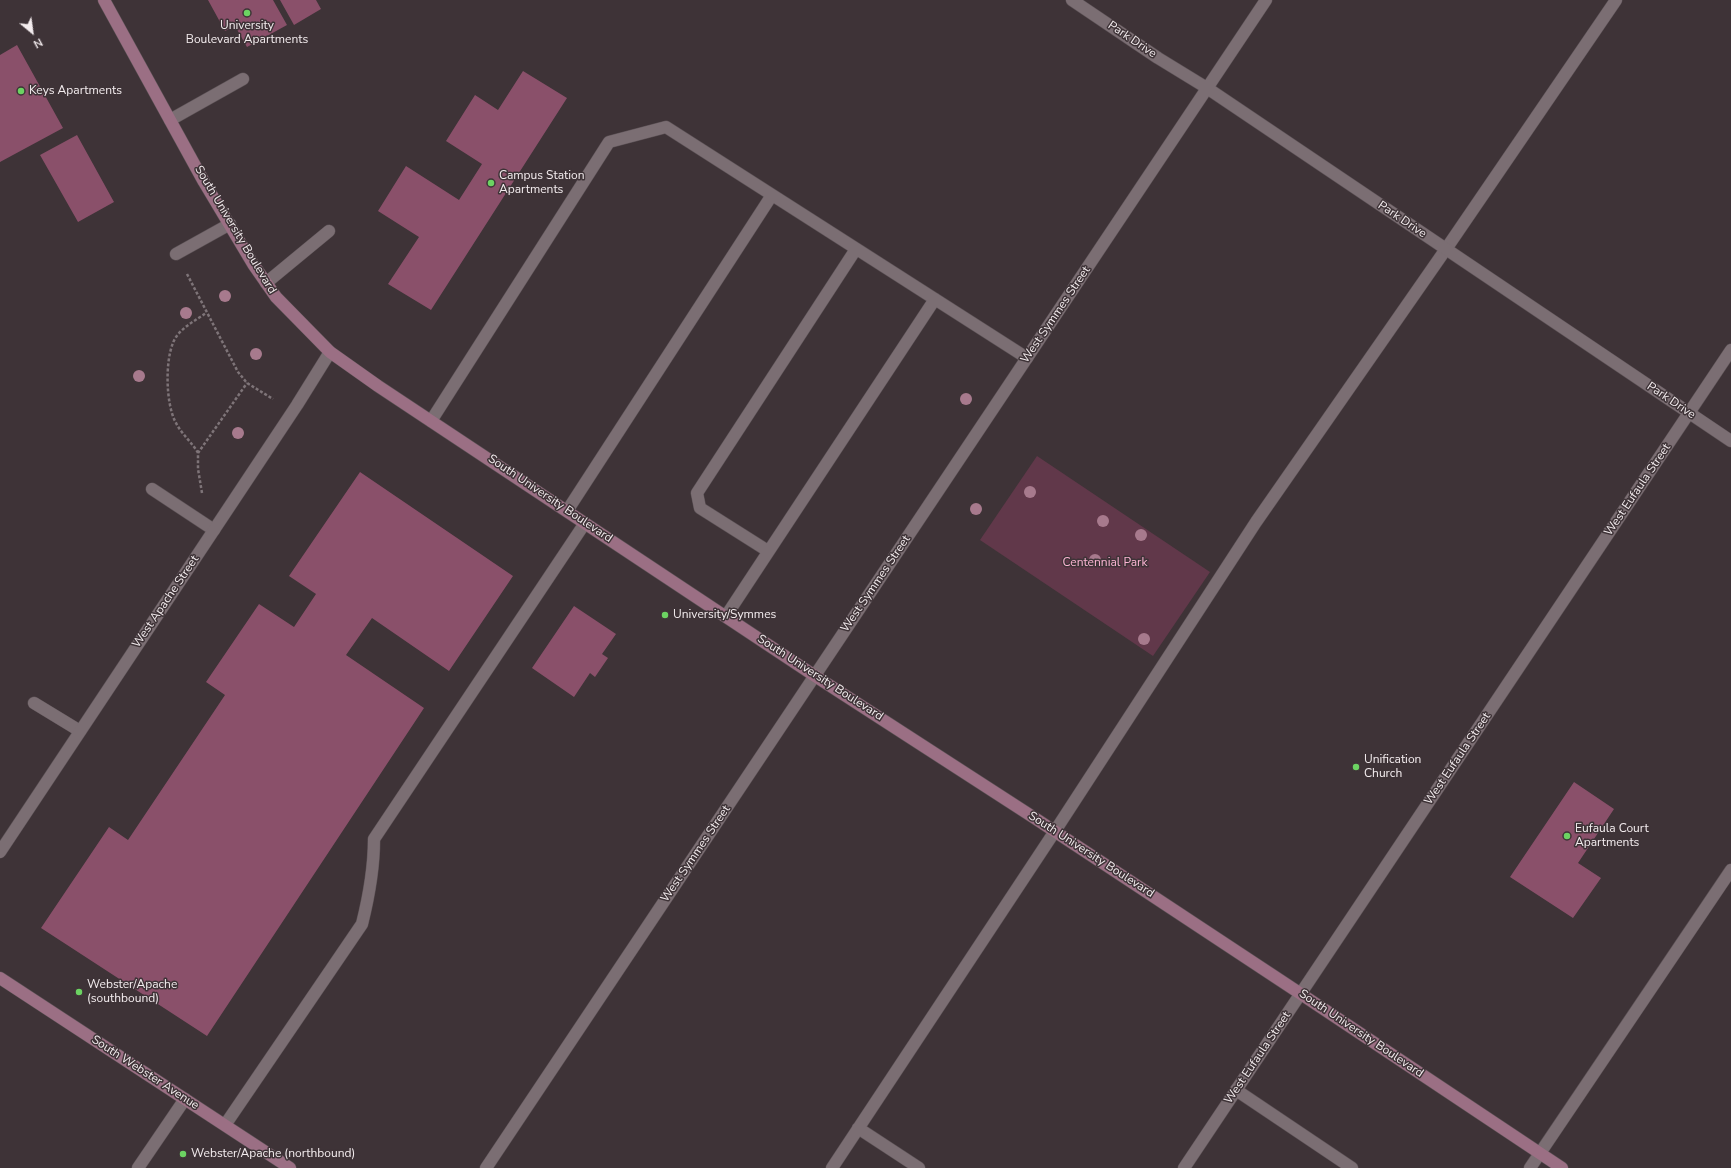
<!DOCTYPE html>
<html>
<head>
<meta charset="utf-8">
<style>
  body { margin:0 }
  #map { position:relative; width:1731px; height:1168px; overflow:hidden; background:#3e3337; font-family:"Nunito Sans",sans-serif }
  canvas { display:block }
  .north { position:absolute; left:12px; top:12px; width:40px; height:40px; -webkit-text-stroke:3px #3e3337; paint-order:stroke; rotate:151deg; font-size:11px; font-weight:700; line-height:16px; text-align:center; color:#f3ecee }
  .north::after { content:''; display:block; margin:auto; width:14px; height:18px; background:#f3ecee; clip-path:polygon(50% 0,100% 100%,50% 72%,0 100%) }
</style>
</head>
<body>
<div id="map">
<canvas width="1731" height="1168"></canvas>
<div class="north">N</div>
</div>
<script>
const c = document.querySelector('canvas').getContext('2d');
c.lineJoin = 'round';
function fill(path, color) { c.fillStyle = color; c.fill(path, 'evenodd'); }
function stroke(path, color, width, dash) { c.strokeStyle = color; c.lineWidth = width; c.lineCap = dash ? 'butt' : 'round'; c.setLineDash(dash || []); c.stroke(path); }
function drawText(font, color, halo, rows, align = 'center') {
  c.font = font + ' "Nunito Sans",sans-serif'; c.lineWidth = 3; c.setLineDash([]); c.textBaseline = 'middle'; c.strokeStyle = halo; c.fillStyle = color; for (const [text, x, y, turn = 0] of rows) {
    c.save(); c.translate(x, y); c.rotate((+turn || 0) * Math.PI / 180); c.textAlign = isNaN(turn) ? turn : align; if (halo) c.strokeText(text, 0, 0); c.fillText(text, 0, 0); c.restore();
  }
}
fill(new Path2D(`
  M1037 456 1210 572 1153 656 980 540Z`), '#61384a');
fill(new Path2D(`
  M208 0H273L287 25 247 47 235 26 225 31Z
  M280 0H316L321 9 294 25Z
  M17 45 63 128 0 162V55Z
  M523 71 567 98 431 310 388 284 419 237 378 211 406 166 459 200 482 164 446 141 475 95 498 110Z
  M77 135 114 202 78 222 40 155Z
  M360 472 513 576 449 671 372 618 346 655 424 708 207 1036 41 928 109 827 128 840 225 695 206 682 259 604 294 627 316 594 289 576Z
  M574 606 616 634 602 654 608 658 595 677 590 673 574 697 532 668Z
  M1574 782 1614 809 1578 863 1601 878 1573 918 1510 877Z`), '#8a506a');
const lane = new Path2D(`
  M170 120 243 79
  M176 254 230 224
  M266 283 329 231
  M431 421 609 142 666 127 1027 358
  M152 489 214 530
  M567 511 772 195
  M768 551 700 508 697 493 856 249
  M726 616 935 299
  M34 703 80 731
  M1236 1090 1352 1168
  M225 1125 362 924C369 896 374 868 374 839L585 523
  M858 1128 919 1168
  M138 1168 185 1099
  M832 1168 1055 831 1256 522 1446 249 1616 0
  M1530 1168 1731 870`);
const street = new Path2D(`
  M1072 0 1158 58 1207 88 1731 441
  M0 852 297 405 330 352
  M486 1168 1266 0
  M1184 1168 1731 350`);
const secondary = new Path2D(`
  M104 0 204 182 253 264 276 297 330 352 378 386 815 676 1033 817 1301 994 1562 1168
  M0 978 290 1168`);
stroke(lane, '#5b5155', 13);
stroke(street, '#5b5155', 13);
stroke(secondary, '#5b5155', 13);
stroke(new Path2D(`
  M187 274 238 372 247 383 273 399
  M198 453C192 442 181 434 175 421 166 403 165 362 173 343 178 329 195 321 206 313
  M202 493 198 469V453L247 383`), '#7e7478', 2.5, [3, 2]);
stroke(lane, '#7b6e73', 12);
stroke(street, '#7b6e73', 12);
stroke(secondary, '#9b6f84', 12);
c.fillStyle = '#a77a8d';
for (const [x, y] of [
  [225,296],
  [186,313],
  [256,354],
  [139,376],
  [966,399],
  [238,433],
  [1030,492],
  [976,509],
  [1103,521],
  [1141,535],
  [1095,560],
  [1144,639]
]) { c.beginPath(); c.arc(x, y, 6, 0, 2 * Math.PI); c.fill(); }
for (const [x, y, r, color] of [
  [247,13,4,"#6cd362"],
  [21,91,4,"#6cd362"],
  [491,183,4,"#6cd362"],
  [665,615,4,"#6cd362"],
  [1356,767,4,"#6cd362"],
  [1567,836,4,"#6cd362"],
  [79,992,4,"#6cd362"],
  [183,1154,4,"#6cd362"]
]) { const dot = new Path2D(); dot.arc(x, y, r, 0, 2 * Math.PI); c.fillStyle = color; c.fill(dot); stroke(dot, '#3e3337', 1.5); }
drawText('12px', '#f3ecee', '#3e3337', [
  ["University",247,26,"center"],
  ["Boulevard Apartments",247,40,"center"],
  ["Keys Apartments",29,91],
  ["Campus Station",499,176],
  ["Apartments",499,190],
  ["University/Symmes",673,615],
  ["Unification",1364,760],
  ["Church",1364,774],
  ["Eufaula Court",1575,829],
  ["Apartments",1575,843],
  ["Webster/Apache",87,985],
  ["(southbound)",87,999],
  ["Webster/Apache (northbound)",191,1154]
], 'left');
drawText('12px', '#f3ecee', '#3e3337', [
  ["Park Drive",1132,40,34],
  ["Park Drive",1402,220,34],
  ["South University Boulevard",235,230,59],
  ["West Symmes Street",1056,315,-56],
  ["Park Drive",1671,401,34],
  ["West Eufaula Street",1638,490,-56],
  ["South University Boulevard",550,499,34],
  ["West Symmes Street",876,584,-56],
  ["West Apache Street",166,602,-56],
  ["South University Boulevard",820,678,33],
  ["West Eufaula Street",1458,759,-56],
  ["West Symmes Street",696,854,-56],
  ["South University Boulevard",1091,855,33],
  ["South University Boulevard",1361,1034,34],
  ["West Eufaula Street",1258,1058,-56],
  ["South Webster Avenue",145,1073,33]
]);
drawText('12px', '#fdb5d4', '#3e3337', [
  ["Centennial Park",1105,563]
]);
</script>
</body>
</html>
